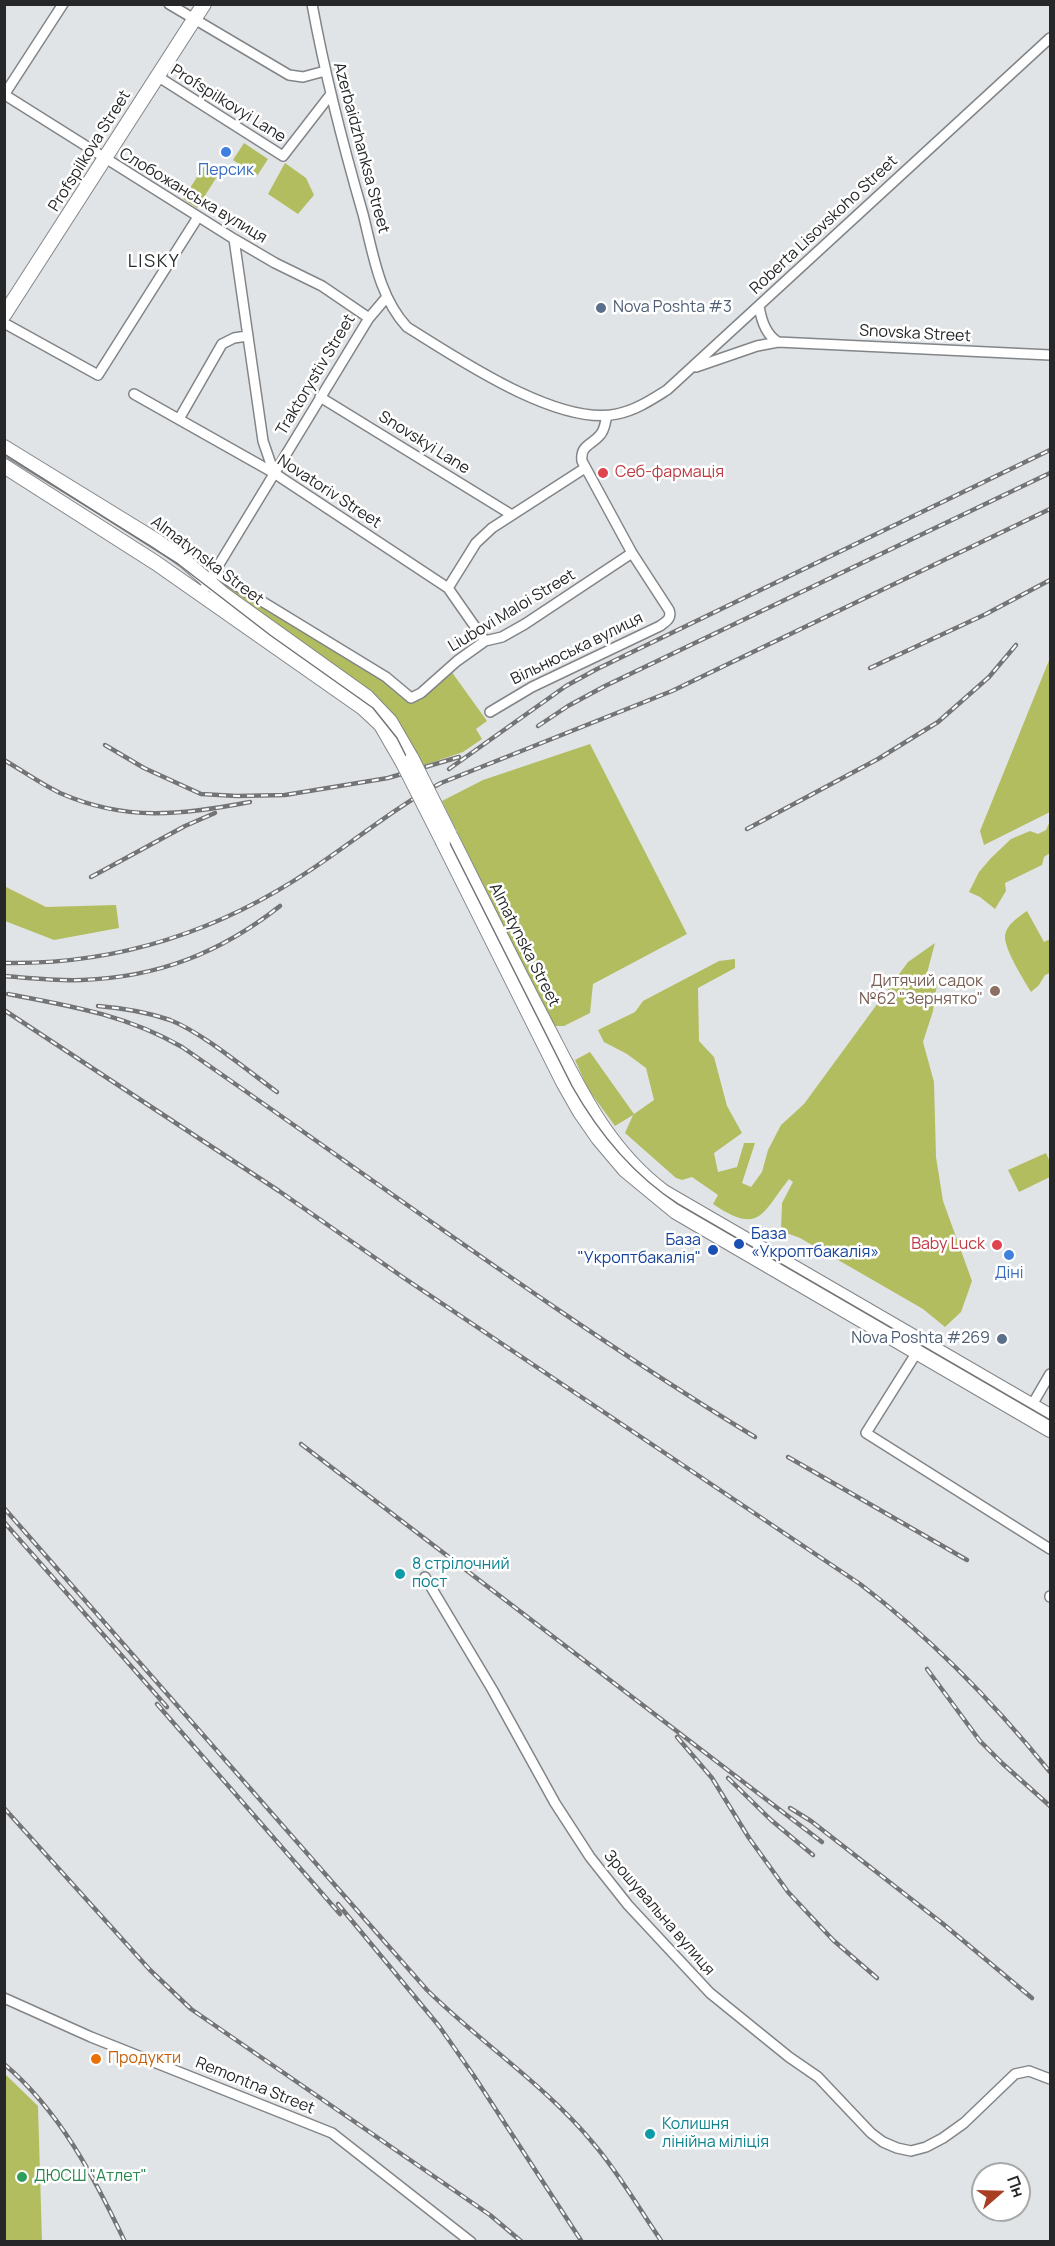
<!DOCTYPE html>
<html>
<head>
<meta charset="utf-8">
<style>
  body { margin:0 }
  #map { position:relative; width:1055px; height:2246px; overflow:hidden; background:#e1e4e7; font-family:Manrope,sans-serif }
  canvas { display:block }
  .frame { position:absolute; inset:0; border:6px solid #262728; pointer-events:none }
  .north { position:absolute; left:971px; top:2162px; width:60px; height:60px; box-sizing:border-box; background:#fff; border:2px solid #a8a9a9; border-radius:50%; rotate:70deg; font-size:16px; font-weight:700; line-height:24px; text-align:center; color:#262728 }
  .north::after { content:''; display:block; margin:auto; width:21px; height:27px; background:#a83f23; clip-path:polygon(50% 0,100% 100%,50% 72%,0 100%) }
</style>
</head>
<body>
<div id="map">
<canvas width="1055" height="2246"></canvas>
<div class="frame"></div>
<div class="north">Пн</div>
</div>
<script>
const c = document.querySelector('canvas').getContext('2d');
c.lineJoin = 'round';
function fill(path, color) { c.fillStyle = color; c.fill(path, 'evenodd'); }
function stroke(path, color, width, dash) { c.strokeStyle = color; c.lineWidth = width; c.lineCap = dash ? 'butt' : 'round'; c.setLineDash(dash || []); c.stroke(path); }
function drawText(font, color, halo, rows, align = 'center') {
  c.font = font + ' Manrope,sans-serif'; c.lineWidth = 5; c.setLineDash([]); c.textBaseline = 'middle'; c.strokeStyle = halo; c.fillStyle = color; for (const [text, x, y, turn = 0] of rows) {
    c.save(); c.translate(x, y); c.rotate((+turn || 0) * Math.PI / 180); c.textAlign = isNaN(turn) ? turn : align; if (halo) c.strokeText(text, 0, 0); c.fillText(text, 0, 0); c.restore();
  }
}
fill(new Path2D(`
  M244 143 268 159 257 176 233 160Z
  M206 163 220 172 197 208 183 199Z
  M285 163 306 178 314 195 298 214 268 194Z
  M221 581 388 684 409 703 417 701 451 671 487 721 476 729 482 739 463 752 419 767 223 586Z
  M1050 658V812L984 845 980 831Z
  M590 744 687 934 593 984 590 1013 564 1026H555L549 1019 442 801 483 780Z
  M1050 821V853L1044 857 1042 865 1005 883 1006 891 995 909 980 897 969 892 979 872 991 858 1011 839 1030 831 1038 834 1046 830Z
  M4 886 46 907 116 905 119 928 54 940 5 921Z
  M1027 911 1044 942 1050 939V973L1045 975 1039 985 1031 992C1024 980 1004 949 1005 936 1006 925 1018 917 1027 911Z
  M935 943 926 977 937 984 933 1011 923 1042 934 1082 936 1157 943 1201 972 1281 961 1312 945 1327 923 1309 800 1238 781 1231 782 1203 793 1182 789 1179C762 1213 760 1236 713 1204L718 1195 692 1177 682 1180 676 1178 625 1133 633 1115 615 1126 588 1089 575 1060 590 1052 634 1114 654 1100 646 1068 627 1054 604 1042 598 1030 635 1012 643 1001 719 961 735 959V968L698 988 699 1041 714 1057 727 1106 742 1133 714 1153 718 1172 737 1167 744 1143H755L742 1183 751 1187 762 1172 768 1150 781 1125 804 1104 908 962Z
  M1046 1153 1050 1162V1177L1019 1192 1008 1170Z
  M4 2073 38 2106 42 2241H5Z`), '#b2bd5f');
const street = new Path2D(`
  M169 4 289 75 303 77 325 71
  M312 4C325 75 343 145 363 214 373 253 379 297 407 327 457 358 558 427 617 414 636 410 651 400 667 390L1050 38
  M157 76 283 156 331 94
  M4 95 63 4
  M5 95 234 239 275 263 322 286 369 318
  M234 239 263 441 274 473
  M759 306C761 319 766 335 778 342
  M4 323 98 375 198 217
  M696 367 757 346 778 342 1050 355
  M134 394 274 473 448 588 485 641
  M320 397 512 515
  M179 419 222 344 234 338 247 336
  M214 572 386 677 411 698 421 693 457 661 485 641 502 637 525 624 632 553
  M448 588 476 543 492 528 585 468
  M201 594 369 318 386 298
  M490 712 532 687 660 626C667 621 672 618 669 610L632 553 582 461C580 445 592 445 600 435 605 430 605 422 607 416
  M917 1352 866 1433 1050 1549
  M1032 1405 1050 1374
  M425 1577 492 1689 555 1803 590 1857 628 1905 710 1993 789 2057 818 2077 871 2133 883 2142 897 2148 911 2151 926 2147 943 2138 964 2123 1015 2074 1029 2071 1050 2079
  M1050 1597V1596
  M4 1998 91 2037 332 2133 471 2242`);
const secondary = new Path2D(`
  M4 315 204 4
  M4 447 157 541 185 561 223 594 367 697 390 721 412 759
  M4 466 156 563 363 708 381 725 403 763
  M451 837C482 899 512 960 544 1021 577 1084 605 1148 664 1192L1050 1416
  M443 842 563 1082 580 1112 598 1138 625 1170 676 1212 1050 1430`);
stroke(street, '#828588', 12);
stroke(secondary, '#828588', 16);
stroke(street, '#fff', 9);
stroke(secondary, '#fff', 14);
stroke(new Path2D(`
  M4 454 178 564 270 635 373 708 397 738 572 1086C599 1134 632 1174 678 1204L1050 1420`), '#737476', 1.5);
const rail = new Path2D(`
  M870 668 986 614 1050 580
  M538 726 568 706 605 686 1050 473
  M105 745 144 768 201 794 237 796 285 795 388 778 459 757
  M4 760C23 771 41 784 60 793 126 822 182 815 250 802
  M449 769 566 686 597 669 1050 450
  M747 829 878 759 938 722 989 677 1016 645
  M91 877 185 826 215 813
  M4 963C116 965 220 931 312 869 356 840 395 807 441 783L672 691 1050 509
  M4 976C30 978 57 981 82 980 159 977 220 953 280 906
  M8 994C71 1006 126 1015 182 1047 372 1178 558 1317 755 1437
  M98 1006C122 1008 147 1012 170 1020 203 1033 248 1071 277 1092
  M4 1010 279 1191 404 1278 860 1584C931 1638 994 1703 1050 1772
  M301 1444 822 1842
  M788 1457 967 1560
  M4 1508 427 1990C481 2043 545 2085 593 2143 619 2173 639 2209 662 2242
  M4 1522 167 1707
  M927 1669 980 1741 1003 1764 1050 1806
  M157 1704 340 1914
  M677 1737 712 1778 749 1838 788 1892 833 1940 877 1978
  M728 1778 771 1820 813 1855
  M4 1808 150 1970 191 2009 490 2215 522 2242
  M790 1808 811 1821 942 1923 1032 1998
  M338 1904 439 2026 474 2076 582 2242
  M4 2064C60 2111 94 2177 125 2242`);
stroke(rail, '#737476', 4.5);
stroke(rail, '#fff', 2, [7]);
const secondaryBridge = new Path2D(`
  M412 759 449 833
  M403 763 443 842`);
stroke(secondaryBridge, '#828588', 16, []);
stroke(secondaryBridge, '#fff', 14);
for (const [x, y, r, color] of [
  [226,152,6,"#3f7fe0"],
  [601,308,6,"#5c6f8a"],
  [603,473,6,"#e0444e"],
  [995,991,6,"#8d6e63"],
  [739,1244,6,"#1a4fb4"],
  [997,1245,6,"#e0444e"],
  [713,1250,6,"#1a4fb4"],
  [1009,1255,6,"#3f7fe0"],
  [1002,1339,6,"#5c6f8a"],
  [400,1574,6,"#0f9aa8"],
  [96,2059,6,"#e8710a"],
  [650,2134,6,"#0f9aa8"],
  [22,2177,6,"#2e9e5b"]
]) { const dot = new Path2D(); dot.arc(x, y, r, 0, 2 * Math.PI); c.fillStyle = color; c.fill(dot); stroke(dot, '#fff', 2); }
drawText('16px', '#262728', '#fff', [
  ["Profspilkovyi Lane",228,104,32],
  ["Azerbaidzhanksa Street",361,148,75],
  ["Profspilkova Street",90,151,-58],
  ["Слобожанська вулиця",193,196,31],
  ["Roberta Lisovskoho Street",824,225,-43],
  ["Snovska Street",915,334,3],
  ["Traktorystiv Street",316,375,-59],
  ["Snovskyi Lane",424,443,32],
  ["Novatoriv Street",329,492,33],
  ["Almatynska Street",207,561,37],
  ["Liubovi Maloi Street",512,611,-31],
  ["Вільнюська вулиця",577,649,-26],
  ["Almatynska Street",524,945,63],
  ["Зрошувальна вулиця",659,1913,49],
  ["Remontna Street",255,2086,22]
]);
drawText('16px', '#366cbe', '#fff', [
  ["Персик",226,171],
  ["Діні",1009,1274]
]);
drawText('16px', '#4e5e75', '#fff', [
  ["Nova Poshta #3",613,308],
  ["Nova Poshta #269",990,1339,"right"]
], 'left');
drawText('16px', '#be3a42', '#fff', [
  ["Себ-фармація",615,473],
  ["Baby Luck",985,1245,"right"]
], 'left');
drawText('16px', '#785e54', '#fff', [
  ["Дитячий садок",983,982],
  ["№62 \"Зернятко\"",983,1000]
], 'right');
drawText('16px', '#164399', '#fff', [
  ["База",751,1235],
  ["«Укроптбакалія»",751,1253],
  ["База",701,1241,"right"],
  ["\"Укроптбакалія\"",701,1259,"right"]
], 'left');
drawText('16px', '#0d838f', '#fff', [
  ["8 стрілочний",412,1565],
  ["пост",412,1583],
  ["Колишня",662,2125],
  ["лінійна міліція",662,2143]
], 'left');
drawText('16px', '#c56008', '#fff', [
  ["Продукти",108,2059]
], 'left');
drawText('16px', '#27864d', '#fff', [
  ["ДЮСШ \"Атлет\"",34,2177]
], 'left');
c.letterSpacing = '1.5px';
drawText('18px', '#272a2c', '#fff', [
  ["LISKY",154,262]
]);
c.letterSpacing = '0px';
</script>
</body>
</html>
